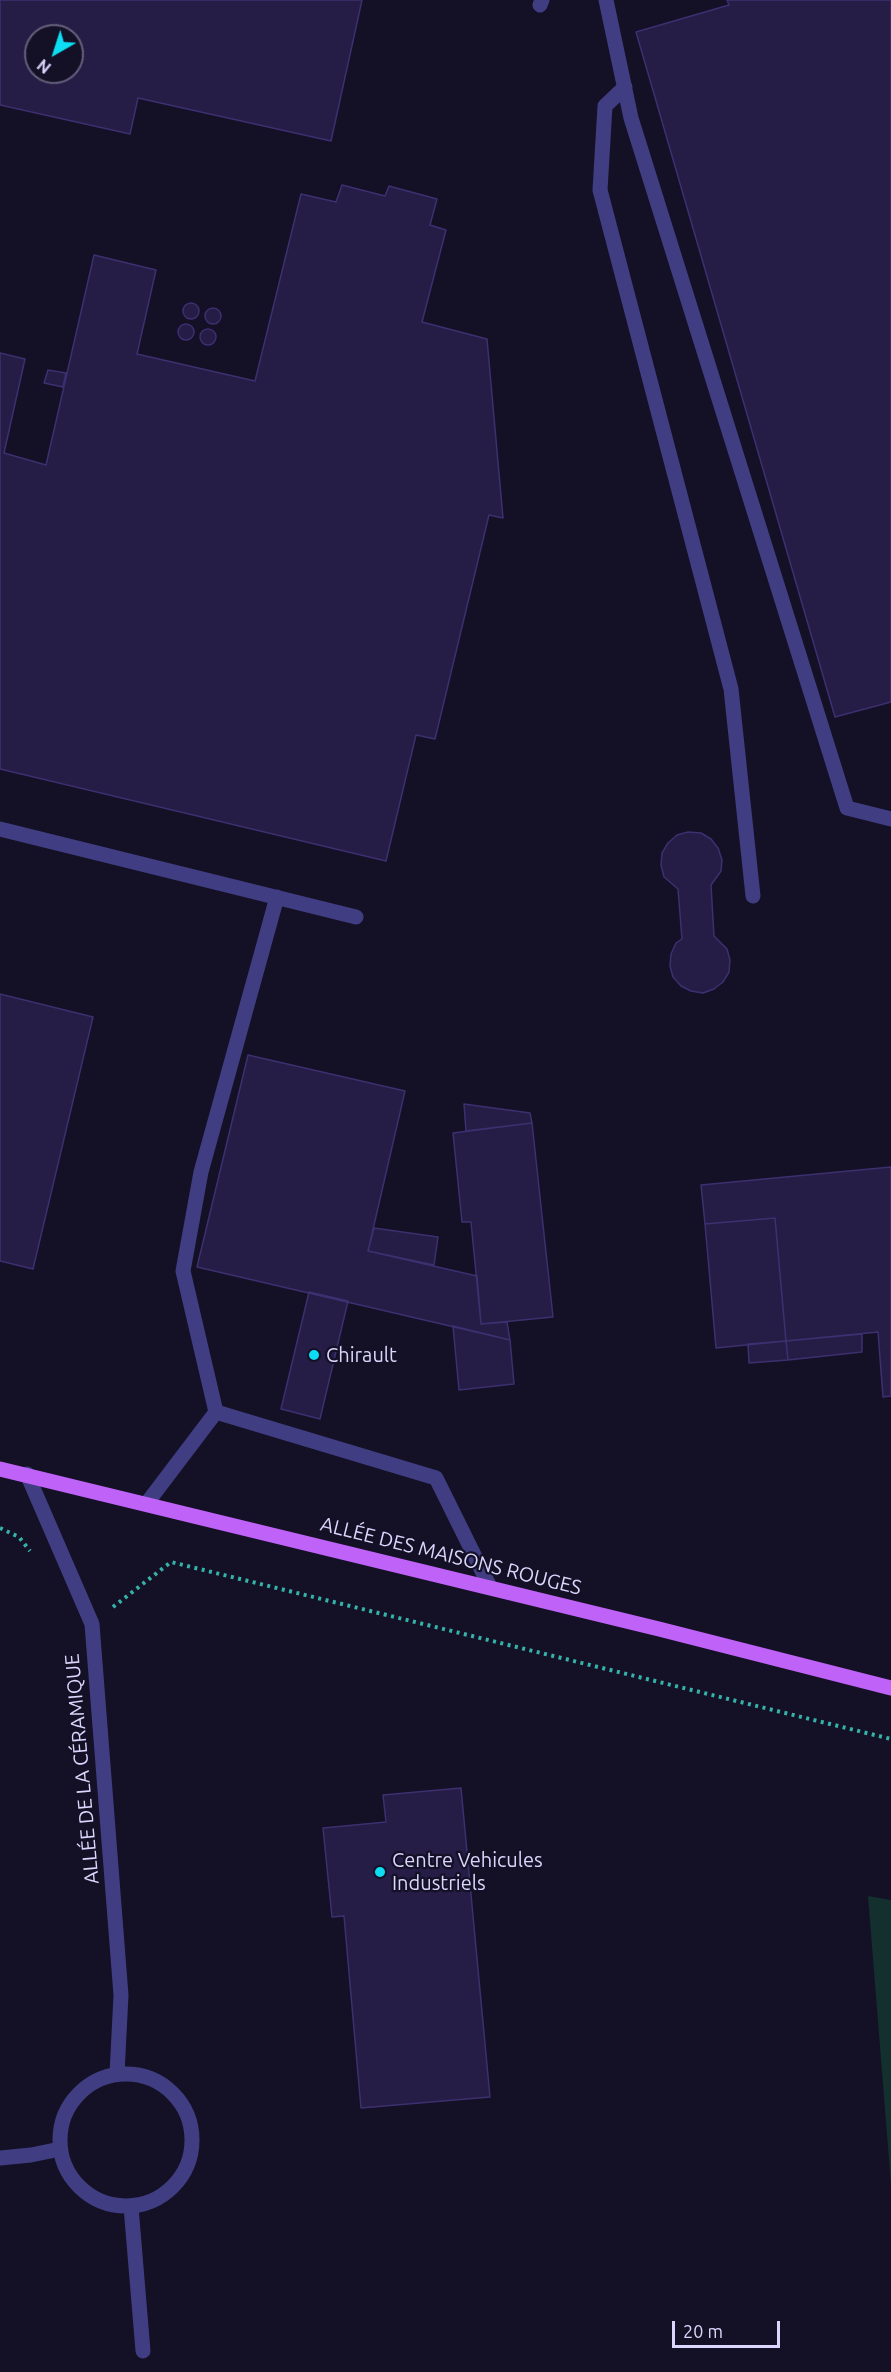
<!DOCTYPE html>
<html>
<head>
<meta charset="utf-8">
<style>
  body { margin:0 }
  #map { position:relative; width:891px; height:2372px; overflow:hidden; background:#141025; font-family:Ubuntu,sans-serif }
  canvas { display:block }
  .north { position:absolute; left:24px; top:24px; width:60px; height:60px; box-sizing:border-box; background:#141025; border:2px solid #635f7b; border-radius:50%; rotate:219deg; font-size:16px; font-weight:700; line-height:24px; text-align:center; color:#dad6fd }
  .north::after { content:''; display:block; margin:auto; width:21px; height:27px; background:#0cddf3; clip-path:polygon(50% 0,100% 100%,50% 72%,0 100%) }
  .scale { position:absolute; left:672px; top:2321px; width:108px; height:27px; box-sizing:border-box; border:3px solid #dad6fd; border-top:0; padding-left:8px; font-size:18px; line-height:21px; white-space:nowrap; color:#dad6fd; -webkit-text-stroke:4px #141025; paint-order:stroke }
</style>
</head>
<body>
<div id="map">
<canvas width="891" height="2372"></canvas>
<div class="north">N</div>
<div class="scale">20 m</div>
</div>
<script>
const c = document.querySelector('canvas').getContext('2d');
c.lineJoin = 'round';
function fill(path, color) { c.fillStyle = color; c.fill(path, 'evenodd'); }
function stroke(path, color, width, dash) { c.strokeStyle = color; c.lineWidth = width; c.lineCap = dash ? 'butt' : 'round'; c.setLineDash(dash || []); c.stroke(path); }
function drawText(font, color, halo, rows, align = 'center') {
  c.font = font + ' Ubuntu,sans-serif'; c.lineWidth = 4.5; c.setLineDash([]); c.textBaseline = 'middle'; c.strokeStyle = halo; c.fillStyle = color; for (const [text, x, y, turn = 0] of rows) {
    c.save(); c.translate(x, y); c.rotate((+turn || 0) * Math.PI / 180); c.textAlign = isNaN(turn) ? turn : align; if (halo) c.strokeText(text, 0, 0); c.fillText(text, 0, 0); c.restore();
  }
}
fill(new Path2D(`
  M868 1896 891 1900V2185Z`), '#132f2e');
const building = new Path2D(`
  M0 0H362L331 141 138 98 130 134 0 105ZM36 36H72V72H36Z
  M727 0H891V702L835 717 636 32 729 5Z
  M342 185 385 196 389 186 437 199 430 225 446 230 422 322 487 339 503 518 489 515 435 739 416 735 386 861 0 769V353L25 359 4 453 46 465 94 255 156 270 137 354 255 381 301 194 336 202Z
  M183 311a8 8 0 1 1 16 0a8 8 0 1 1-16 0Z
  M205 316a8 8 0 1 1 16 0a8 8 0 1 1-16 0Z
  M178 332a8 8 0 1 1 16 0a8 8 0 1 1-16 0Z
  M200 337a8 8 0 1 1 16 0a8 8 0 1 1-16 0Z
  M48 370 66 373 63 387 44 383Z
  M688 832 701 833 711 839 718 848 722 860 721 871 711 885 714 936 727 949 730 960 729 972 723 982 714 989 703 993 691 991 681 986 673 977 670 966 671 954 676 943 682 939 678 889 664 877 661 865 662 853 668 843 677 835Z
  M0 994 93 1017 33 1269 0 1261Z
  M248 1055 405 1091 368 1251 477 1276 481 1324 507 1322 510 1340 197 1267Z
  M464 1104 530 1113 532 1123 466 1131Z
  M532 1123 553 1317 481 1324 471 1222H462L453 1133Z
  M891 1167V1396L883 1397 878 1332 786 1341 775 1218 705 1224 701 1185Z
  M775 1218 786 1341 716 1348 705 1224Z
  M374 1228 438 1237 434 1265 368 1251Z
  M309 1292 348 1301 320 1419 281 1409Z
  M453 1326 510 1340 514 1384 459 1390Z
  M862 1334V1352L788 1360 786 1341Z
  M786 1341 788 1360 749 1363 748 1344Z
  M461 1788 490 2097 361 2108 344 1916 332 1917 323 1828 386 1822 383 1795Z`);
fill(building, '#251d45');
stroke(building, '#3d3070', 1.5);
stroke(new Path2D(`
  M0 1528 19 1537 30 1551
  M113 1607 171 1562 891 1739`), '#35b2aa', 4, [3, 4.5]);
stroke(new Path2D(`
  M606 0 631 118 847 808 891 819
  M540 5 542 0
  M625 87 605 106 600 190 731 689 753 896
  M0 829 356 917
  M216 1412 183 1271 201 1172 277 897
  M147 1503 216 1412 436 1478 490 1587`), '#403d82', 15);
stroke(new Path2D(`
  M27 1474 92 1624 121 1995 117 2074
  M60 2140a66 66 0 1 1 132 0a66 66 0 1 1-132 0Z
  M0 2158 31 2155 60 2149
  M131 2207 143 2351`), '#403d82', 15);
stroke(new Path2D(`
  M0 1469 659 1629 891 1688`), '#bf63f8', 15);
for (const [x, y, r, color] of [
  [314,1355,6,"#0cddf3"],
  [380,1872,6,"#0cddf3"]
]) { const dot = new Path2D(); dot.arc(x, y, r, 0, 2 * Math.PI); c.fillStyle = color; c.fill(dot); stroke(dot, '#141025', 2); }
drawText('20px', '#dad6fd', '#141025', [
  ["Chirault",326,1355],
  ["Centre Vehicules",392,1860],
  ["Industriels",392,1883]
], 'left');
drawText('20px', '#dad6fd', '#141025', [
  ["ALLÉE DES MAISONS ROUGES",451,1556,14],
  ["ALLÉE DE LA CÉRAMIQUE",82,1769,-95]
]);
</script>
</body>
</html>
